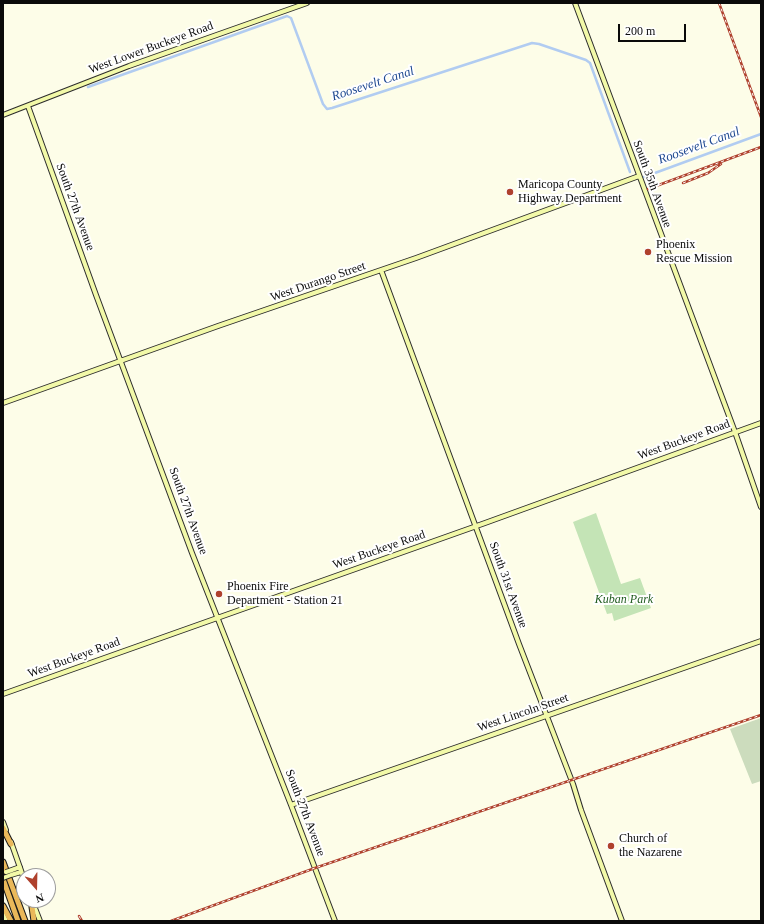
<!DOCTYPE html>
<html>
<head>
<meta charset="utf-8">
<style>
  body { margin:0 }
  #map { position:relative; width:764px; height:924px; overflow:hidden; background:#fdfde8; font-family:Georgia,serif }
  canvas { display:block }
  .frame { position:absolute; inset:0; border:4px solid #0a0a0a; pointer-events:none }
  .north { position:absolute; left:16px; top:868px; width:40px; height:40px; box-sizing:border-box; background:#fff; border:1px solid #9d9d9d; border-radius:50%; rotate:160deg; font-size:11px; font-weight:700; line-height:16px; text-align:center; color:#0a0a0a }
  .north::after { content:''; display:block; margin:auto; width:14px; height:18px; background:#af412d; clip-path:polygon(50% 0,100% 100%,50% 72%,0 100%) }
  .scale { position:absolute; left:618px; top:24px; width:68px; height:18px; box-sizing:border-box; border:2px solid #0a0a0a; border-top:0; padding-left:5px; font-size:12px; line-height:14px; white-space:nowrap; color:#0a0a0a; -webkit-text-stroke:3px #fff; paint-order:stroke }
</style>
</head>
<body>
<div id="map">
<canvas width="764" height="924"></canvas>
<div class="frame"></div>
<div class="north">N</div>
<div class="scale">200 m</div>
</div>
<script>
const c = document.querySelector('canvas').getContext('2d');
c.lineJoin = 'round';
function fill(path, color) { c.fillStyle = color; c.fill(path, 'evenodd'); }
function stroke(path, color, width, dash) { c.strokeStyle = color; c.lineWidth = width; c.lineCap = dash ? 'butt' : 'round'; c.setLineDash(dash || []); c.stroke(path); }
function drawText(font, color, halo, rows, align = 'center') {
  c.font = font + ' Georgia,serif'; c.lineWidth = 4; c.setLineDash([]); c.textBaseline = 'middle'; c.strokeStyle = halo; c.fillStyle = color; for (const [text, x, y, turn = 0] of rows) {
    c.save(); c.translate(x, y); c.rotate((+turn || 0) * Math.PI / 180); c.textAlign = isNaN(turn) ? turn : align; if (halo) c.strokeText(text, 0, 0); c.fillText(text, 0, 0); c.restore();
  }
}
fill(new Path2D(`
  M596 513 621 584 640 578 651 608 614 621 612 613 607 614 573 522Z`), '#c4e4b6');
fill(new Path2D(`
  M761 718V781L752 784 730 729Z`), '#ccdcbd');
stroke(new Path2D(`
  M638 598 639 599
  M640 600V603`), '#3d73c2', 1);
stroke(new Path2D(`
  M88 87 287 16 291 18 323 104 327 109 332 108 532 43 539 44 586 60 590 63 630 172
  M644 177 761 134`), '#b1ccf1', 2.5);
const secondary = new Path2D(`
  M575 3 735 432 761 507
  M28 106 96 295 192 553 291 805 335 921
  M3 115 129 66 307 3
  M381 270 519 644 573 784 581 810 622 921
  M3 403 218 326 416 258 639 176
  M3 694 485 523 761 423
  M291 805 761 641
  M3 822 6 830
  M11 842 24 879
  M9 871 20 867
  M11 875 21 872
  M33 903 40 921
  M3 914 6 921`);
const highway = new Path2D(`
  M3 828 11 844
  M3 862 25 921
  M3 879 18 921
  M31 900 34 921
  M3 906 11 921`);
stroke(secondary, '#2c2c2c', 6);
stroke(highway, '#1b1b1b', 7);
stroke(secondary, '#f2f9a8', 4);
stroke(highway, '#eab85a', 5);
const rail = new Path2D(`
  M719 3 761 117
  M683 183 708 173 721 164
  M648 189 761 147
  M79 916 82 921
  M171 921 315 868 761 715`);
stroke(rail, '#af412d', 2.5);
stroke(rail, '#fff', 1, [3]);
const secondaryBridge = new Path2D(`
  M6 872 9 871
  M3 878 11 875`);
stroke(secondaryBridge, '#2c2c2c', 6, []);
stroke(secondaryBridge, '#f2f9a8', 4);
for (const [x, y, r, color] of [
  [510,192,4,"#af412d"],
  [648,252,4,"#af412d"],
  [219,594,4,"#af412d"],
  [611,846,4,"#af412d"]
]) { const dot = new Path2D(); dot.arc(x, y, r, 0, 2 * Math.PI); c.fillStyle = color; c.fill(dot); stroke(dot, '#fff', 1.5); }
drawText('12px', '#0a0a0a', '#fff', [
  ["West Lower Buckeye Road",151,48,-20],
  ["South 35th Avenue",652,184,70],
  ["South 27th Avenue",75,207,70],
  ["West Durango Street",318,282,-19],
  ["West Buckeye Road",684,440,-20],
  ["South 27th Avenue",188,511,70],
  ["West Buckeye Road",379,550,-19],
  ["South 31st Avenue",508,585,70],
  ["West Buckeye Road",74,658,-20],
  ["West Lincoln Street",523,713,-19],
  ["South 27th Avenue",305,813,69]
]);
drawText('12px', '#0a0a0a', '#fff', [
  ["Maricopa County",518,185],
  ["Highway Department",518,199],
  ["Phoenix",656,245],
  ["Rescue Mission",656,259],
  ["Phoenix Fire",227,587],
  ["Department - Station 21",227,601],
  ["Church of",619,839],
  ["the Nazarene",619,853]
], 'left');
drawText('italic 12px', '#215c20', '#fff', [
  ["Kuban Park",624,600]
]);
drawText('italic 13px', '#1e4891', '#fff', [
  ["Roosevelt Canal",373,84,-18],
  ["Roosevelt Canal",699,146,-20]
]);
</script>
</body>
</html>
